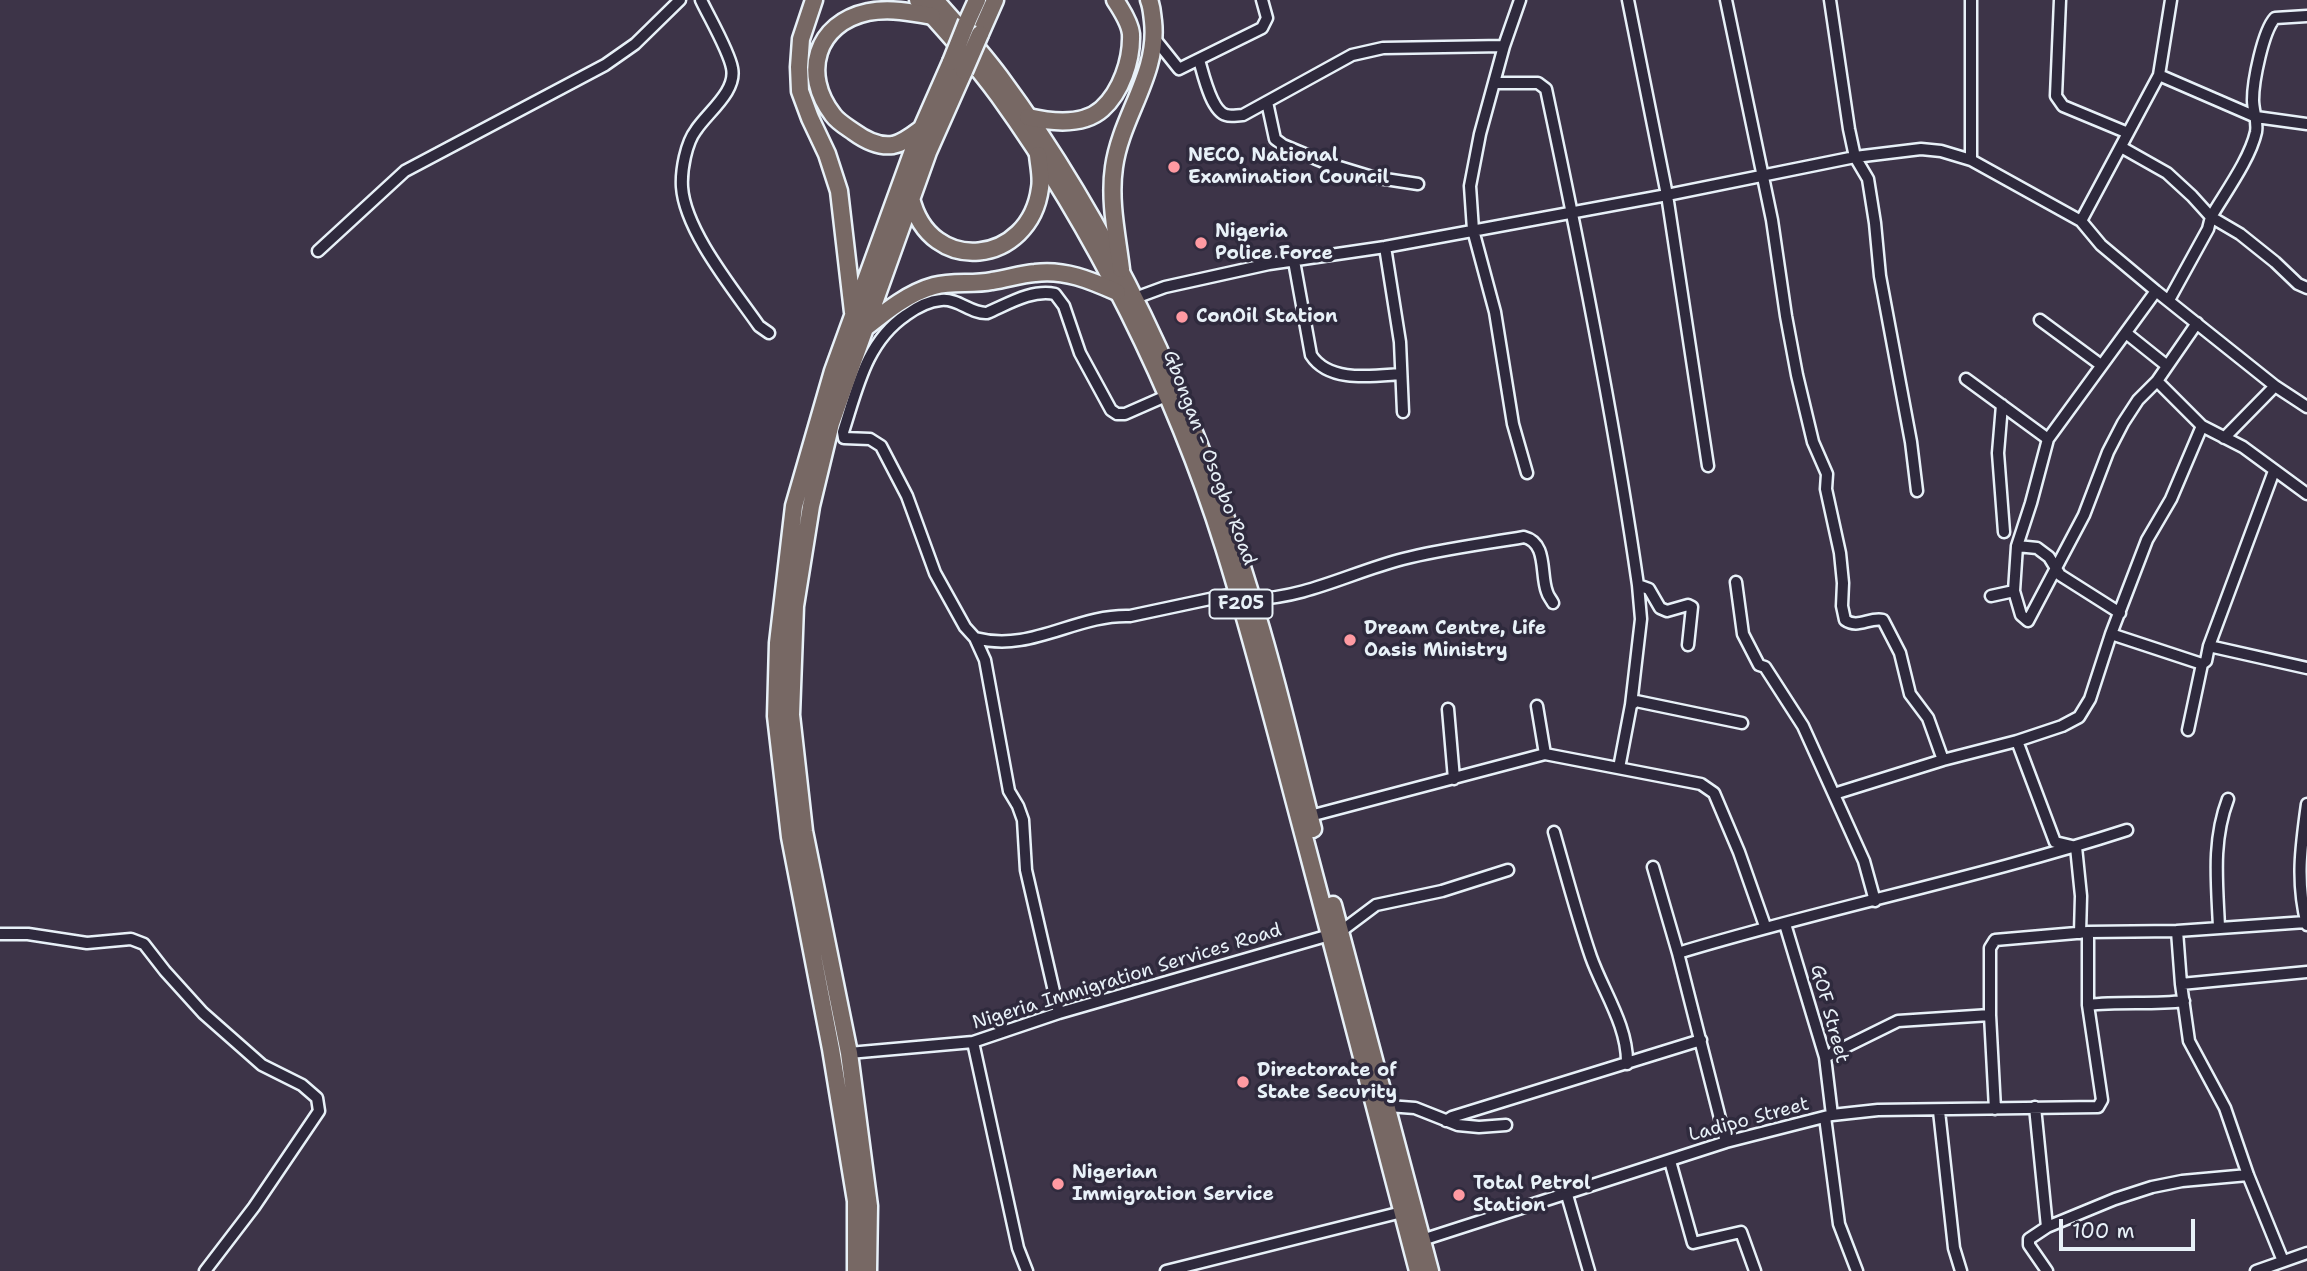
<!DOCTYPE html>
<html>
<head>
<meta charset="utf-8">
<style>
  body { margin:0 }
  #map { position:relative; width:2307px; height:1271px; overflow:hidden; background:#3d3448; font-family:"Shantell Sans",sans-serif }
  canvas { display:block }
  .scale { position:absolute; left:2059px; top:1219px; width:136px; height:32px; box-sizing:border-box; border:4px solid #e8f1f8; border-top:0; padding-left:9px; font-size:21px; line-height:24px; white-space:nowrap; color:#e8f1f8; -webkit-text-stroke:5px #2f2a3d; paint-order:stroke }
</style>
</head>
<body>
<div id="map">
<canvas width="2307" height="1271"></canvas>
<div class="scale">100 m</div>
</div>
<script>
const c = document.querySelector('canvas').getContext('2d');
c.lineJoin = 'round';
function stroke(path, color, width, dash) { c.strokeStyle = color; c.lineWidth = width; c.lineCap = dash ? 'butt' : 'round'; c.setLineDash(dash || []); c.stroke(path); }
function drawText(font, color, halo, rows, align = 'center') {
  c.font = font + ' "Shantell Sans",sans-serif'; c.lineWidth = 7; c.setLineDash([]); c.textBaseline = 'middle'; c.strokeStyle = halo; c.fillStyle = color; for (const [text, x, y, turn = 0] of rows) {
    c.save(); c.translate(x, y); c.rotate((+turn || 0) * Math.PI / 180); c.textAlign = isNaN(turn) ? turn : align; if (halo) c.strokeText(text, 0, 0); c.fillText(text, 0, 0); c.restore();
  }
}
const minor = new Path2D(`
  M701 0C709 17 729 51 732 68 737 91 708 112 696 130 686 143 681 170 682 187 685 231 734 290 759 326L769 333
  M1520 0 1504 46 1480 134 1470 186 1473 230 1495 312 1513 424 1527 473
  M1628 0 1667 195 1708 466
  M1726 0 1772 220 1786 316 1797 375 1813 442 1827 474 1826 489 1840 553 1843 583 1842 606 1845 620C1858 629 1869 617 1883 620L1900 653 1910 694 1928 718 1943 760
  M1830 0 1849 129 1855 157 1868 179 1875 223 1880 276 1911 442 1917 491
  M2060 0 2056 96 2063 106 2128 133
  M1155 39 1179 69 1262 28 1267 18 1262 0
  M1199 60C1203 73 1211 111 1226 115 1231 117 1237 115 1243 115L1352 55 1383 48 1504 46
  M2159 75 2256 117 2307 124
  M1494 83H1538L1546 89C1581 253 1614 418 1638 585L1649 589 1660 608 1667 611 1688 605 1692 607 1688 645
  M1267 102 1275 139 1283 145 1326 163 1372 177 1418 184
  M2121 147 2167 173 2192 196 2211 217 2240 234 2275 262 2298 284 2307 288
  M1971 160V0
  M2081 221 2159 75 2171 0
  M1385 247 1400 342 1403 412
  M318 251 405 171 605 65 635 44 680 0
  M1294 261 1311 355C1329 383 1372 376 1401 374
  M1135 298 1165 287 1269 264 1385 247 1667 195 1855 157 1921 149 1941 151 1971 160 2081 221 2101 245 2156 291 2275 386 2307 407
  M2169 300 2208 229 2211 217C2225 193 2250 159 2256 132 2258 121 2253 111 2253 100 2253 81 2263 31 2275 18L2307 16
  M2040 320 2101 365
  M2126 333 2166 365
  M1966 379 2048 439
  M2157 381 2202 426 2243 447 2307 494
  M2002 405 1998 453 2004 532
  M2224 438 2275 386
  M2017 546 2037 548 2049 557 2060 575 2120 613
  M1736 582 1743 634 1759 665 1765 667 1803 726 1864 861 1875 901
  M2014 591 2021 615 2028 621 2084 515 2108 452 2123 423 2138 400 2157 381 2197 323
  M1991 596 2014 591 2017 546 2031 503 2048 439 2156 291
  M1253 599C1306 598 1352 572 1403 559 1442 549 1484 544 1524 537 1548 543 1540 574 1547 592 1548 596 1551 599 1553 603
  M2111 634 2202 664
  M975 638C1032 653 1075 614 1130 616L1238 593
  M2209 646 2307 668
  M1631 705 1641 619 1638 585
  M1537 706 1545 754
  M1448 709 1454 779
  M2188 730 2202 664 2206 661 2209 646 2274 471
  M2017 741 2055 842 2072 846
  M1619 768 1631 705 1636 701 1742 723
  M1834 794 1943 760 2017 741 2062 726 2079 717 2090 699 2111 634 2147 540 2171 499 2202 426
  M1310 816 1545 754 1701 784 1714 793 1739 852 1765 926
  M1554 832C1566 874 1577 916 1591 957 1603 991 1628 1026 1627 1064
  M2076 847 2081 896 2080 933
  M1653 867 1678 953 1726 1142
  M1785 924 1825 1057 1832 1115
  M2307 925C2296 882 2301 847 2307 804
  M2219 927C2217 882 2212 841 2228 799
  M2177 931 2181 984 2189 1041 2225 1108 2248 1175 2283 1261
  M0 934H28L87 943 131 939 144 944 165 971 203 1013 262 1065 302 1085 317 1098 319 1111 254 1207 205 1271
  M1678 953C1826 908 1979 878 2127 830
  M2181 984 2307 972
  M2088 1005C2120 1001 2152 1005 2184 1001
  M1059 1013 1026 870 1023 820 1018 806 1009 791 985 660 975 638 965 627 935 573 907 496 881 446 870 439 844 438 843 432C857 389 866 342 906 315 917 307 928 301 941 300 958 298 971 314 987 313 1008 304 1032 289 1055 294L1064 306 1080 353 1111 410 1117 414H1125L1166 396
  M973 1042 1018 1248 1027 1271
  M849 1053 973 1042 1059 1013 1340 932 1376 905 1442 891 1508 870
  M1825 1057 1898 1021 1990 1015
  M1388 1106 1415 1108 1458 1125 1479 1127 1506 1125
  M2035 1107 2047 1227
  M1995 1109 1990 1015V948L1995 940 2088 932 2177 931 2306 922
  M1939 1111 1954 1248 1961 1271
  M1825 1117 1839 1224 1857 1271
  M1446 1121 1452 1117 1701 1040
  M1670 1161 1693 1243 1741 1232 1755 1271
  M1567 1195 1589 1271
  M1422 1240 1726 1142 1832 1115 1878 1110 2098 1107 2102 1100 2088 1005V932
  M1166 1271 1402 1212
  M2047 1271 2029 1245V1239L2047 1227 2115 1199 2152 1187 2182 1181 2248 1175
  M2256 1271 2307 1253`);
const primary = new Path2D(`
  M918 0C946 31 974 62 999 96 1094 228 1175 391 1224 547 1255 646 1280 747 1307 848 1344 989 1382 1130 1418 1271
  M935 0C957 25 980 50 1000 77 1116 234 1196 413 1252 599 1276 674 1293 752 1313 829
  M1333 905 1430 1271`);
const trunk = new Path2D(`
  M814 0 801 39 799 67 800 91 810 118 827 154 839 191 853 312
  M967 22 977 0
  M980 34 995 0
  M1028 117C1050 122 1083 126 1102 109 1121 92 1132 60 1131 34 1130 23 1121 9 1115 0
  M921 129C913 135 903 143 893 145 879 147 865 140 854 132 847 127 838 122 833 115 801 74 816 23 868 12 890 8 911 12 932 16
  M911 198C930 277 1030 265 1040 188 1042 178 1039 166 1038 155
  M1121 269C1117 236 1109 201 1114 167 1121 116 1159 74 1153 21 1152 14 1152 7 1149 0
  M865 328C885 312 908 293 934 286 953 281 973 285 992 281 1007 279 1020 274 1035 273 1064 269 1090 280 1117 292
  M856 1271V1201L831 1049 790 837 776 716 778 643 794 506 833 371 918 137 951 62
  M868 1271 869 1206 849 1053 804 831 791 715 795 606 811 506 831 423 928 152 964 71`);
stroke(minor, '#e8f1f8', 15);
stroke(primary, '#e8f1f8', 21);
stroke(trunk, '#e8f1f8', 21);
stroke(minor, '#2f2a3d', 10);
stroke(primary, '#776864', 16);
stroke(trunk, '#776864', 16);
const trunkBridge = new Path2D(`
  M951 62 967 22
  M964 71 980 34`);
stroke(trunkBridge, '#e8f1f8', 21, []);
stroke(trunkBridge, '#776864', 16);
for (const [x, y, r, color] of [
  [1174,167,7,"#ff9aa2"],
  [1201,243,7,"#ff9aa2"],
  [1182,317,7,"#ff9aa2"],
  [1350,640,7,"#ff9aa2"],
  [1243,1082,7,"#ff9aa2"],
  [1058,1184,7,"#ff9aa2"],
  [1459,1195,7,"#ff9aa2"]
]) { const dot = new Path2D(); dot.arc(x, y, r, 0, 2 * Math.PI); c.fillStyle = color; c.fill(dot); stroke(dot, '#2f2a3d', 2.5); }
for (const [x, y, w] of [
  [1241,604,63]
]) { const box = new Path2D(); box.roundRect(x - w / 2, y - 14.5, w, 29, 5); c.fillStyle = '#2f2a3d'; c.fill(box); stroke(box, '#e8f1f8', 2); }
drawText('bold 18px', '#e8f1f8', null, [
  ["F205",1241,604]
]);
drawText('bold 19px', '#e8f1f8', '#2f2a3d', [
  ["NECO, National",1188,156],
  ["Examination Council",1188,178],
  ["Nigeria",1215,232],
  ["Police Force",1215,254],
  ["ConOil Station",1196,317],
  ["Dream Centre, Life",1364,629],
  ["Oasis Ministry",1364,651],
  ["Directorate of",1257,1071],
  ["State Security",1257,1093],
  ["Nigerian",1072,1173],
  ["Immigration Service",1072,1195],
  ["Total Petrol",1473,1184],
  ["Station",1473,1206]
], 'left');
drawText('19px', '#e8f1f8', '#2f2a3d', [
  ["Gbongan - Osogbo Road",1209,458,69],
  ["Nigeria Immigration Services Road",1127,977,-17],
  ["GOF Street",1829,1014,75],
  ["Ladipo Street",1749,1120,-15]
]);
</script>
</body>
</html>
